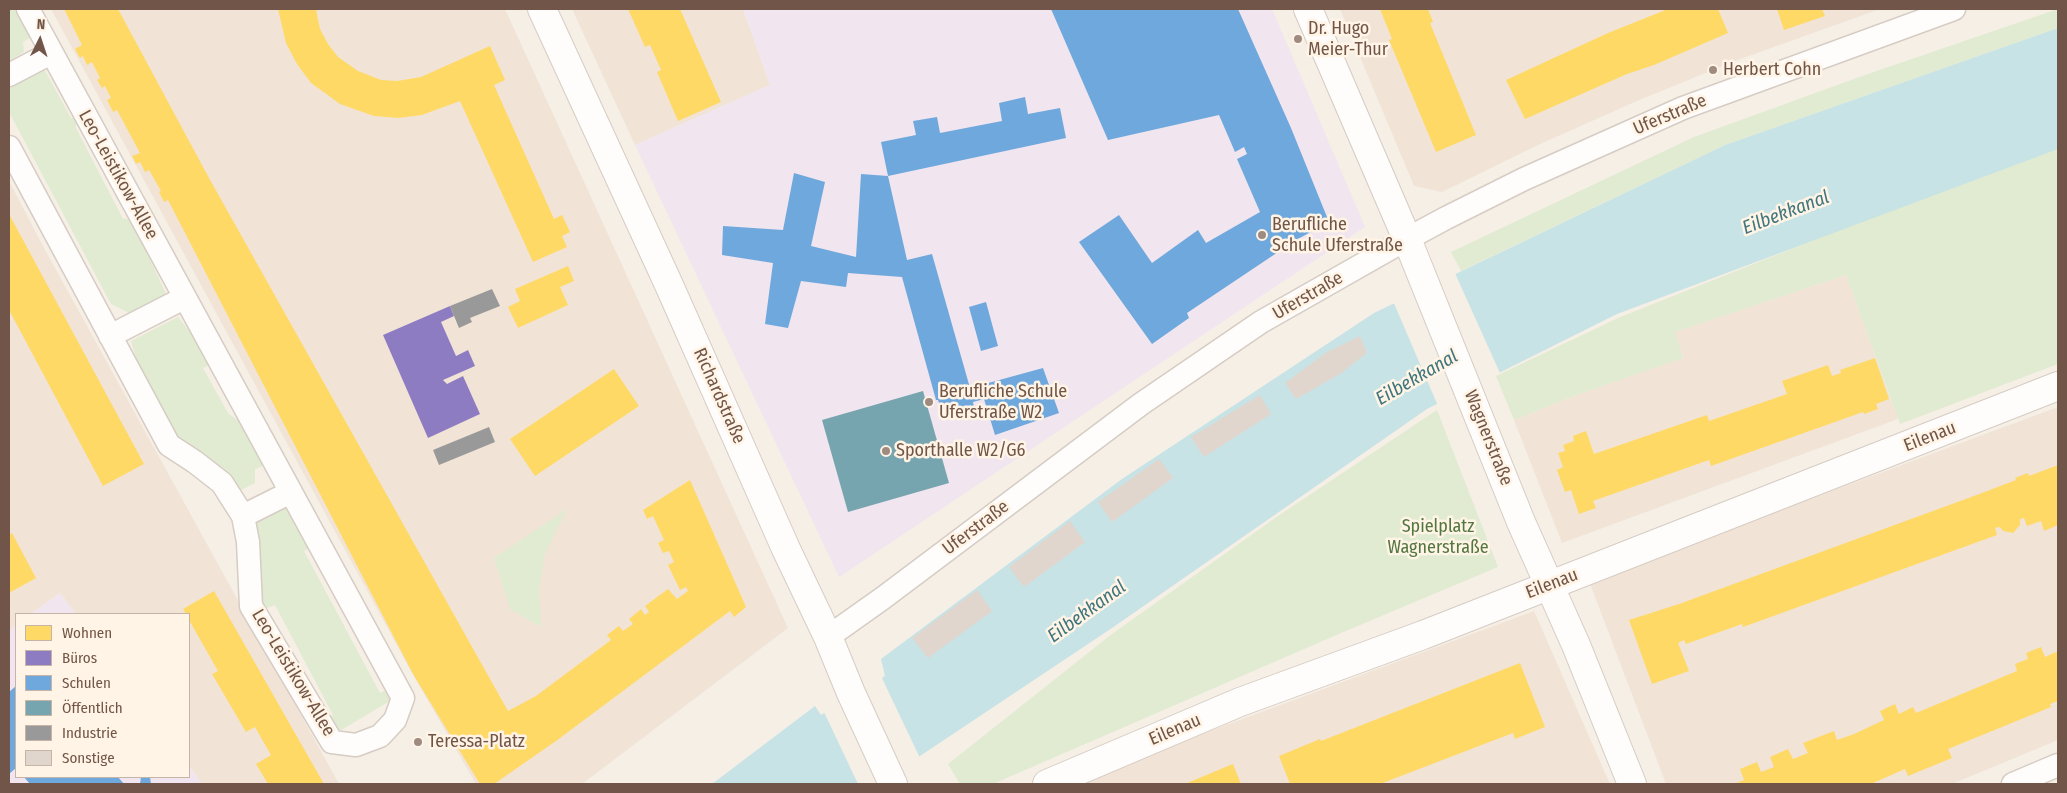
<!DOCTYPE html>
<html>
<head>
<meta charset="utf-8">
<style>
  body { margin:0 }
  #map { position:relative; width:2067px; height:793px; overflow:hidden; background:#f5efe6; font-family:"Fira Sans Condensed",sans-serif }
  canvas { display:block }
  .frame { position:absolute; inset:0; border:10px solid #715548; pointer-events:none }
  .legend { position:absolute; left:15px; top:613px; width:175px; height:165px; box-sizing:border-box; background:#fff4e5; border:1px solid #c6b4a6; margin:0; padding:6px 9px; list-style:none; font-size:15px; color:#715548 }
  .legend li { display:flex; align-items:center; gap:10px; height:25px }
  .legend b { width:25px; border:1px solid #c6b4a6 }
  .north { position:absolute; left:15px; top:15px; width:50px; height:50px; -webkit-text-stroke:4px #fff4e5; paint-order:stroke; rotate:4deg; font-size:14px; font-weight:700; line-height:20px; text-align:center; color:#715548 }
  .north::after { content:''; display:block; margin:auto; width:18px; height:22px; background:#715548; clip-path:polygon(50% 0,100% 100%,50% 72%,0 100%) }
</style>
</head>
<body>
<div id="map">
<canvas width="2067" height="793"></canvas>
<div class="frame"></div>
<ul class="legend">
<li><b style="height:14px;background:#ffd966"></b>Wohnen</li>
<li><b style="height:14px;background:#8e7cc3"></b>Büros</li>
<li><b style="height:14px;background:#6fa8dc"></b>Schulen</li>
<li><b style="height:14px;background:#76a5af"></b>Öffentlich</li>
<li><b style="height:14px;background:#999"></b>Industrie</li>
<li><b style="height:14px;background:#e1d6ce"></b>Sonstige</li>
</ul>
<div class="north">N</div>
</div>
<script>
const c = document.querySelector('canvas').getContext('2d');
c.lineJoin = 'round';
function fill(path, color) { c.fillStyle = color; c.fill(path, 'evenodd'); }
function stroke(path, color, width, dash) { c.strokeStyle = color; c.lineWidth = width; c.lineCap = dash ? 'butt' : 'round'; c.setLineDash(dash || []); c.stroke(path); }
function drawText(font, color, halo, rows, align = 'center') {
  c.font = font + ' "Fira Sans Condensed",sans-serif'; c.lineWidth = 5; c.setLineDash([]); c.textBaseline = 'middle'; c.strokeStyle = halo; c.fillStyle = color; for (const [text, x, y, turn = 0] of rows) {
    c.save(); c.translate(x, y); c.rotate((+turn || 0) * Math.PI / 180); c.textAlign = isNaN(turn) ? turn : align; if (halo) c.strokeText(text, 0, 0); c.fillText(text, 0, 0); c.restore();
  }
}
fill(new Path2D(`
  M51 9H505L788 628 582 784H476L413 675Z
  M572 9H743L770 85 635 145Z
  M1340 9H1880L1735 61 1637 101 1538 145 1442 192 1414 186Z
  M9 181 43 246 339 784H202L189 766V614H76L60 593 31 614H16V625L9 631Z
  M1846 275 1898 419 1562 543 1514 420 1571 397 1683 357 1674 332Z
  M2058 407V740L1952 784H1666L1589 581Z
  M1534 611 1610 784H1067Z`), '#f1e4d6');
fill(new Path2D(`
  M743 9H1272L1365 227 839 577 635 145 770 85Z
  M60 593 76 614H31Z
  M16 625V777H189V766L202 784H9V631Z`), '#f1e5ef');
fill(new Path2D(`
  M9 9H20L35 35 23 42 24 52 9 61Z
  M2058 9V28L1725 145 1461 271 1451 252 1694 137 1865 75Z
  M43 67 71 118 79 115 82 123 75 126 123 219 136 218 149 257 167 296 131 314 111 304 9 112V85Z
  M2058 148V364L1900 424 1846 275 1675 332 1683 358 1571 397 1514 420 1496 376 1618 318 1929 194Z
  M178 317 214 363 203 368 228 413 248 428 265 465 255 469V483L239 491 224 469 180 444 145 389 131 341Z
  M1437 410 1498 567 1341 633 993 784H960L948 764 1112 634 1278 516Z
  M288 502 312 546 304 551 380 693 387 689 393 699 333 735 326 723 333 715 275 605 265 609 260 601 257 519Z
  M567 509 545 554 539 590 541 627 510 609 494 558Z`), '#e1ebd1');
fill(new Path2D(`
  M2058 28V149L1617 314 1427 409 1112 628 920 756 872 784H712L815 706 821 715 885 676 881 659 1122 479 1374 313 1725 145Z`), '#c8e3e5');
fill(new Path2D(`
  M1454 271 1500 373 1438 406 1393 301Z
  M881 676 920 758 877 784H858L823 710Z`), '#f5efe6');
fill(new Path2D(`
  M64 9H118L209 178 508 711 536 696 611 640 607 635 619 626 623 631 633 624 629 619 641 609 645 615 649 612 645 606 668 589 677 599 688 591 686 587 680 590 668 565 674 562 669 551 663 553 658 543 664 540 653 516 647 519 643 510 690 480 746 607 734 617 730 611 556 741 494 784H480L413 674 168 200 164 202 159 192 161 191 149 170 145 172 140 162 136 164 132 156 140 153 117 110 113 112 107 100 111 98 105 86 102 88 97 80 100 78 92 62 87 65 83 56 80 58 75 49 82 45Z
  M278 9H316L320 29 328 44 338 57 358 71 381 80 397 81 421 77 490 46 505 80 494 85 554 219 562 215 570 232 562 236 567 247 533 262 460 101 422 115 398 118 374 116 340 104 311 83 297 64 286 43Z
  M628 9H680L721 102 678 121 657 72 661 70 650 45 645 47Z
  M1380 9H1428L1433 22 1430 23 1476 135 1436 152 1389 40 1392 39Z
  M1668 9H1718L1728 33 1654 65 1627 74 1525 119 1506 80 1608 33Z
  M1777 9H1822L1825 16 1784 30Z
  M9 214 144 464 103 486 9 310Z
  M568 266 574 281 560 287 568 305 518 328 508 307 520 301 515 289Z
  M1875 358 1889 399 1876 404 1878 409 1864 414 1863 412 1711 466 1709 460 1593 501 1596 508 1579 514 1571 490 1565 492 1557 470 1563 467 1558 453 1565 451 1563 445 1574 441 1573 436 1586 431 1594 454 1707 415 1709 421 1787 394 1782 381 1828 365 1832 376 1841 373 1840 370Z
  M614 369 639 406 535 476 510 439Z
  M2058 465V525L2044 531 2041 521 2027 526 2024 518 2020 519V525L2013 533 2003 531 2000 527 1995 528 1997 535 1743 627 1742 624 1686 644 1684 640 1678 643 1689 671 1652 684 1629 620 1679 604 1982 493 2016 480 2015 478 2028 473 2029 476Z
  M12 533 36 578 9 593V535Z
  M214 591 324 784H268L256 764 271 755 255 727 246 732 212 674 218 671 189 620V614H186L183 609Z
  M2041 647 2045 657 2058 651V701L2050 704 2051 707 1948 749 1952 758 1908 776 1905 769 1873 783 1874 784H1734L1744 780 1740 769 1757 762 1761 772 1774 767 1770 757 1788 749 1793 759 1808 753 1803 743 1834 731 1837 740 1854 734 1884 720 1880 711 1895 704 1899 714 1913 707 1916 713 2017 671 2015 664 2028 659 2026 653Z
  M1520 663 1545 727 1515 739 1513 733 1380 784H1290L1279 756 1320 739 1321 741Z
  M1233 764 1241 784H1187V783Z`), '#ffd966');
fill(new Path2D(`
  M450 306 454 316 441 322 456 356 468 350 475 366 443 380 447 384 463 376 480 414 428 438 383 335Z`), '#8e7cc3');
fill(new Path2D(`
  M1051 9H1238L1291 128 1329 222 1296 240 1187 313 1189 318 1152 344 1079 242 1119 215 1152 263 1198 230 1206 243 1260 212 1237 159 1247 154 1244 147 1235 152 1219 115 1108 140Z
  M1025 97 1028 114 1060 108 1066 138 888 176 907 260 932 254 970 388 1043 368 1059 413 995 435 984 399 973 402 974 407 943 415 938 400H936L902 277 848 273 846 287 801 281 788 328 765 324 773 263 722 255 723 226 783 230 794 173 825 182 811 246 856 257 861 174 888 176 881 142 916 135 913 121 937 117 940 133 1002 121 999 103Z
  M986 302 998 346 981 351 969 307Z
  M16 686V768L9 774V692Z
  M24 777H118L124 784H30Z
  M141 777H150L151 784H140Z`), '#6fa8dc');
fill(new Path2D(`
  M923 391 949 483 848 512 822 420Z`), '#76a5af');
fill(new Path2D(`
  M492 289 500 306 470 318 472 322 459 328 450 306Z
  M489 427 495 442 439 465 433 450Z`), '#999');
fill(new Path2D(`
  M1360 336 1367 353 1340 374 1296 399 1285 383 1327 352Z
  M1260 395 1271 414 1204 457 1191 437Z
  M1159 459 1173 478 1112 522 1098 502Z
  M1070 521 1085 542 1024 587 1009 567Z
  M977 590 992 611 928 658 912 638Z`), '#e1d6ce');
const minor = new Path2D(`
  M9 75 51 53
  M9 147 169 445 195 462 222 483 243 516 248 542 251 606 332 742 356 745 380 736 395 720 403 698 28 9
  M110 336 184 298
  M243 516 291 492
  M828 637 883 598 1141 404 1261 322 1407 239 1446 218 1524 179 1683 108 1954 9
  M2013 784 2058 765`);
const tertiary = new Path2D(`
  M542 9 669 285 786 549 828 637 851 693 893 784
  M1047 784 1240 702 1423 635 2058 386`);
const secondary = new Path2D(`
  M1308 9 1407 239 1521 522 1576 645 1632 784`);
stroke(minor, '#d6ccc4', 25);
stroke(tertiary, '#d6ccc4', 30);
stroke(secondary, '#d5cbc3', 30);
stroke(minor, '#fefdfb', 22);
stroke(tertiary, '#fefdfb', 28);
stroke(secondary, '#fefdfb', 28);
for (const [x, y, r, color] of [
  [1298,39,5,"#9f8b7f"],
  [1713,70,5,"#9f8b7f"],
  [1262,235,5,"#9f8b7f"],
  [929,402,5,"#9f8b7f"],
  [886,451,5,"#9f8b7f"],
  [418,742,5,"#9f8b7f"]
]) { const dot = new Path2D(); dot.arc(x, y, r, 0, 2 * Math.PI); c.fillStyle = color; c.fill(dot); stroke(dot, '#fff4e5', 2); }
drawText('18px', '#715548', '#fff4e5', [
  ["Dr. Hugo",1308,29],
  ["Meier-Thur",1308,50],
  ["Herbert Cohn",1723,70],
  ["Berufliche",1272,225],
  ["Schule Uferstraße",1272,246],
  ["Berufliche Schule",939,392],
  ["Uferstraße W2",939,413],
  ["Sporthalle W2/G6",896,451],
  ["Teressa-Platz",428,742]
], 'left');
drawText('18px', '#715548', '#fff4e5', [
  ["Uferstraße",1670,115,-23],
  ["Leo-Leistikow-Allee",118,175,61],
  ["Uferstraße",1308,296,-30],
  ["Richardstraße",719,396,66],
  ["Eilenau",1930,437,-21],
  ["Wagnerstraße",1488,438,68],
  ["Uferstraße",976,528,-37],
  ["Eilenau",1552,584,-21],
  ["Leo-Leistikow-Allee",293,673,59],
  ["Eilenau",1175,730,-23]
]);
drawText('18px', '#537741', '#fff4e5', [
  ["Spielplatz",1438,527],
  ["Wagnerstraße",1438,548]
]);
drawText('italic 19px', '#3f757e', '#fff4e5', [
  ["Eilbekkanal",1786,213,-21],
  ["Eilbekkanal",1417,378,-30],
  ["Eilbekkanal",1087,612,-36]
]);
</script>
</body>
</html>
